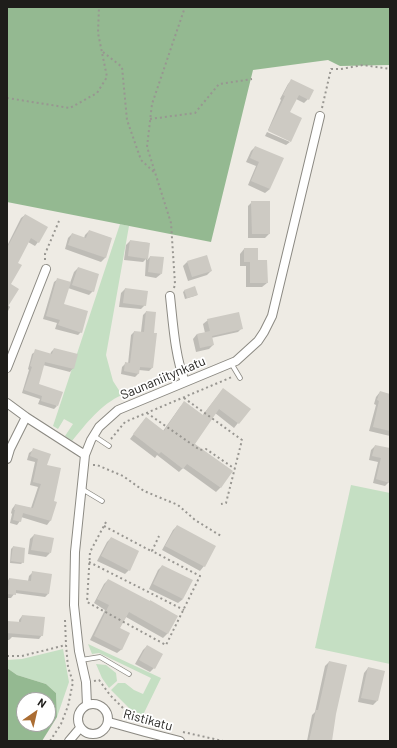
<!DOCTYPE html>
<html>
<head>
<meta charset="utf-8">
<style>
  body { margin:0 }
  #map { position:relative; width:397px; height:748px; overflow:hidden; background:#eeebe4; font-family:Barlow,sans-serif }
  canvas { display:block }
  .frame { position:absolute; inset:0; border:8px solid #1e1d1a; pointer-events:none }
  .north { position:absolute; left:16px; top:692px; width:40px; height:40px; box-sizing:border-box; background:#fff; border:1px solid #a5a5a3; border-radius:50%; rotate:34deg; font-size:11px; font-weight:700; line-height:16px; text-align:center; color:#1e1d1a }
  .north::after { content:''; display:block; margin:auto; width:14px; height:18px; background:#ab6d33; clip-path:polygon(50% 0,100% 100%,50% 72%,0 100%) }
</style>
</head>
<body>
<div id="map">
<canvas width="397" height="748"></canvas>
<div class="frame"></div>
<div class="north">N</div>
</div>
<script>
const c = document.querySelector('canvas').getContext('2d');
c.lineJoin = 'round';
function fill(path, color) { c.fillStyle = color; c.fill(path, 'evenodd'); }
function stroke(path, color, width, dash) { c.strokeStyle = color; c.lineWidth = width; c.lineCap = dash ? 'butt' : 'round'; c.setLineDash(dash || []); c.stroke(path); }
function drawText(font, color, halo, rows, align = 'center') {
  c.font = font + ' Barlow,sans-serif'; c.lineWidth = 3.5; c.setLineDash([]); c.textBaseline = 'middle'; c.strokeStyle = halo; c.fillStyle = color; for (const [text, x, y, turn = 0] of rows) {
    c.save(); c.translate(x, y); c.rotate((+turn || 0) * Math.PI / 180); c.textAlign = isNaN(turn) ? turn : align; if (halo) c.strokeText(text, 0, 0); c.fillText(text, 0, 0); c.restore();
  }
}
fill(new Path2D(`
  M120 224 129 226 106 355 113 381 122 395C101 404 86 424 72 441L65 436 73 424 64 419 58 429 53 426Z
  M351 485 390 493V664L315 648Z
  M88 644 161 678 143 715 131 710 111 690 118 683H125L134 690 143 694 151 678 99 653 92 654Z
  M63 649 69 682 57 717 56 693 46 684 17 675 7 668V660L22 659Z
  M96 664 106 665 116 673 117 681 109 688 102 678Z`), '#c5dfc3');
fill(new Path2D(`
  M7 7H390V65L340 66 328 60 253 70 211 242 7 202Z
  M7 668 17 675 46 684 56 693 57 717 42 741H7ZM24 700H48V724H24Z`), '#94b991');
fill(new Path2D(`
  M292 80 308 99 304 103 296 99 288 113 301 118 290 142V140L268 130 281 100 280 99 288 84Z
  M267 132 290 142 286 145 265 136Z
  M255 147 270 189 265 193 248 185 256 166 246 162 251 151Z
  M252 202 269 234 265 238H248V206Z
  M25 215 38 242 35 246 28 242 7 280V246L21 218Z
  M89 231 111 238 105 258 101 262 65 249 68 238 72 234 84 238 85 235Z
  M130 241 149 243 147 260 150 257 161 274 156 278 145 276 146 259 143 262 124 260 126 245Z
  M244 249 257 261 267 283 262 287H246V266H240V254Z
  M187 262 211 271 207 275 188 281 183 266Z
  M78 268 93 291 89 295 68 288 62 305 81 332 78 335 55 329 57 323 43 319 54 282 58 279 70 283 74 272Z
  M7 283 8 305 10 307 7 313Z
  M125 289 145 305 141 309 119 307 121 293Z
  M185 290 197 295 195 296 185 299 183 292Z
  M146 312 152 368 149 371 139 370 138 374 135 377 121 374 122 367 126 363 128 364 131 335 134 332H141L143 315Z
  M208 320 242 328 238 332 211 338 213 345 209 349 196 352 193 339 197 334 205 333 203 324Z
  M54 349 73 368 70 372 43 365 38 385 57 406 54 409 38 404 40 399 22 393 29 370 28 369 32 354 36 351 50 355 51 352Z
  M223 389 249 409 234 428 215 413 194 444 232 471 220 488 216 492 183 468 179 472 157 455 155 458 130 439 142 423 163 431 180 407 184 403 202 416Z
  M380 392 390 395V436L369 431 376 405 374 404 376 397Z
  M375 446 390 449V477L389 482 385 486 373 483 378 462 369 460 371 450Z
  M33 450 46 466 53 502 56 503 50 521 47 525 21 517 20 521 17 525 10 523 12 514 11 513 12 509 15 505 31 508 38 487 30 485 35 462 27 460 29 453Z
  M177 526 204 566 200 571 162 550 173 530Z
  M34 535 50 553 46 557 28 554 30 539Z
  M111 538 129 570 125 574 97 561 107 542Z
  M13 547 23 562 21 564 10 563 11 549Z
  M162 566 183 599 178 603 149 589 158 570Z
  M33 572 48 594 45 597 15 593 11 598H7V582L9 579 28 581 29 576Z
  M108 580 177 616 167 634 163 638 126 617 119 629 122 649 117 653 90 640 105 610 94 603 104 584Z
  M22 616 42 635 39 639 12 637 9 640H7V622L19 623V620Z
  M147 646 154 668 150 672 135 664 143 650Z
  M329 662 331 741H307L312 715 315 712 325 666Z
  M368 668 377 701 373 705 358 702 364 673Z`), '#0003');
fill(new Path2D(`
  M291 79 314 90 309 100 299 95 290 112 302 118 291 142 268 131 285 96 283 95Z
  M255 146 284 158 270 189 251 181 259 162 250 158Z
  M251 201H270V234H252Z
  M25 214 48 227 39 243 31 238 18 263 22 265 11 284 19 289 7 308V248Z
  M89 230 112 238 106 258 68 245 72 233 86 238Z
  M130 240 150 243 148 259 128 256Z
  M244 248H258V260H267L268 283H250V262H244Z
  M207 255 212 271 192 277 187 261Z
  M150 256 164 257 162 274 148 272Z
  M78 267 99 274 94 292 72 285Z
  M57 278 71 282 64 304 88 311 82 333 58 325 60 320 46 316Z
  M195 286 198 295 187 298 184 290Z
  M125 288 148 291 146 306 123 303Z
  M146 311 156 312 154 333H157L153 368 140 367 139 374 124 371 125 362 130 363 134 331 144 332Z
  M239 312 243 329 212 336 214 345 200 348 197 334 210 331 207 319Z
  M54 348 78 354 74 369 45 362 39 384 63 392 58 406 41 401 42 396 24 390 32 367 30 366 35 349 52 354Z
  M223 388 251 409 239 424 219 409 195 444 233 471 221 488 187 464 183 469 161 452 159 454 133 434 146 417 164 431 184 401 203 415Z
  M380 391 390 394V431L373 427 379 401 377 400Z
  M375 445 390 448V483L376 479 381 458 372 456Z
  M33 448 51 454 47 465 61 468 54 501 57 502 51 521 23 513 21 522 13 520 15 510H14L15 504 33 508 41 484 33 482 38 459 30 456Z
  M177 525 216 546 205 567 165 546Z
  M34 534 54 538 51 553 31 550Z
  M111 537 139 551 130 571 101 556Z
  M13 546 25 548 24 563 11 561Z
  M162 565 193 580 183 599 153 584Z
  M32 571 52 574 49 594 16 590V595L8 594 9 578 31 581Z
  M108 579 150 601V600L178 616 168 634 129 612 120 628 130 633 122 650 94 636 109 605 97 599Z
  M22 615 45 617 43 636 7 633V621L21 622Z
  M147 645 163 654 155 669 139 660Z
  M329 661 347 665 336 714 332 741H309L316 710H318Z
  M368 667 385 671 378 701 361 698Z`), '#cdcac3');
const service = new Path2D(`
  M231 363 240 378
  M94 436 109 446
  M82 489 102 501
  M81 660 100 657 129 674`);
const minor = new Path2D(`
  M170 296C173 323 175 357 185 382
  M7 368 46 269
  M7 403 26 417 85 455
  M7 459 10 449 26 417
  M78 719a15 15 0 1 1 30 0a15 15 0 1 1-30 0Z
  M87 705 86 682 79 651 74 605 75 552 84 465 85 455 91 440 99 427 118 410 236 361 258 341 264 332 272 316 320 116
  M109 722 145 732 180 741
  M69 741 80 728`);
stroke(service, '#8b8982', 5.5);
stroke(minor, '#8b8982', 10);
stroke(new Path2D(`
  M103 52 122 67 127 120 141 160 155 173
  M7 98 70 108 97 93 107 77 98 33 99 7
  M322 108 331 69H341L363 65 390 69
  M150 119 195 113 219 84 252 79
  M45 260V254L59 221
  M174 288 175 284 171 223 147 147 152 104 185 7
  M184 398 242 440 226 503 221 504
  M147 413 200 450 206 449 235 469
  M111 439 125 422 232 377
  M93 465H97L123 476 144 491 178 505 195 520 221 536
  M106 522 90 552 87 602 166 645 200 576 152 551 159 536
  M104 526 151 551
  M89 562 184 610
  M7 656H22L66 645
  M94 681 99 680 110 695 127 712 142 721
  M183 732 223 741
  M50 741 61 724 68 706 73 682 68 667 66 645 65 620`), '#989691', 2, [2, 3]);
stroke(service, '#fff', 4);
stroke(minor, '#fff', 8);
drawText('13px', '#1e1d1a', '#fff', [
  ["Saunaniitynkatu",163,378,-23],
  ["Ristikatu",148,720,15]
]);
</script>
</body>
</html>
